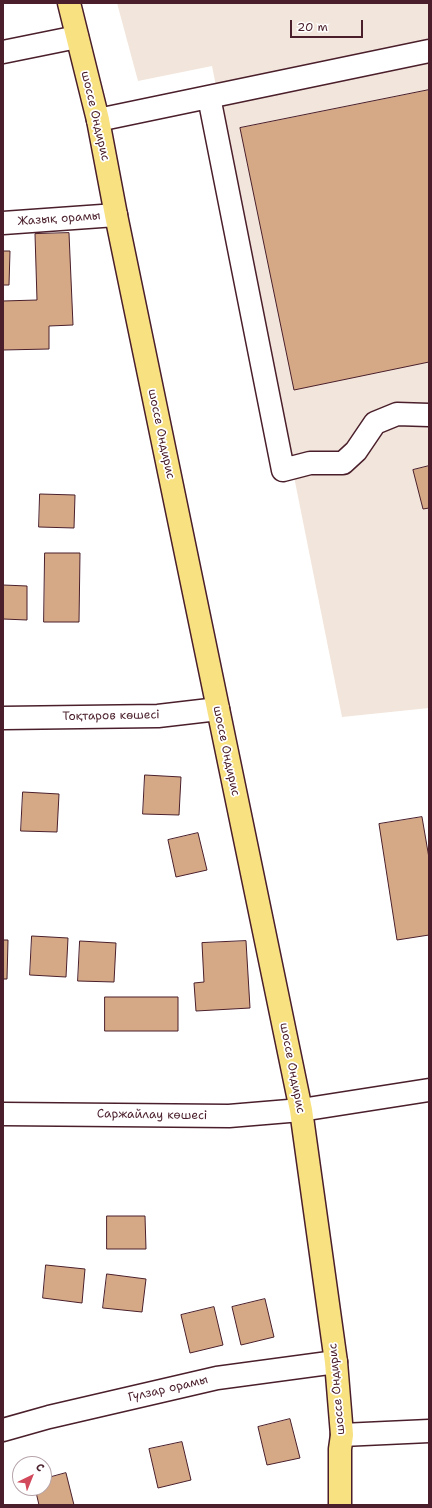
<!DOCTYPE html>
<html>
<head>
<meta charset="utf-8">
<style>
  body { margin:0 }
  #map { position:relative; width:432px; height:1508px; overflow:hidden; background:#fff; font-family:"Shantell Sans",sans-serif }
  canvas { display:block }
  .frame { position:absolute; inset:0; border:4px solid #4a1f2b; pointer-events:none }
  .north { position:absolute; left:12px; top:1456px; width:40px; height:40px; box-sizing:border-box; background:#fff; border:1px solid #b7a5aa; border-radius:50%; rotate:43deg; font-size:11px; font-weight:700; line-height:16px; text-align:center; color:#4a1f2b }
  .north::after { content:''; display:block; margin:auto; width:14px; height:18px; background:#d1495b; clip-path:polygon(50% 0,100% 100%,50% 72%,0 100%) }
  .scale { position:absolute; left:290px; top:20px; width:73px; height:18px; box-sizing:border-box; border:2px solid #4a1f2b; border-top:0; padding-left:5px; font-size:12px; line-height:14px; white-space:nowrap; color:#4a1f2b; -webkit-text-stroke:3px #fff; paint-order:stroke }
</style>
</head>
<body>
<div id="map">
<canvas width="432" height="1508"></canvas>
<div class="frame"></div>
<div class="north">С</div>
<div class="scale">20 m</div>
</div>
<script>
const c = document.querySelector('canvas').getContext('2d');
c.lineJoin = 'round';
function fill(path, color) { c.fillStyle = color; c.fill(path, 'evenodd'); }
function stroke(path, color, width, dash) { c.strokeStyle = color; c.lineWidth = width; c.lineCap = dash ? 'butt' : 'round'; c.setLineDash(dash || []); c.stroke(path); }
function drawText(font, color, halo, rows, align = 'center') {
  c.font = font + ' "Shantell Sans",sans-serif'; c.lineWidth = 3.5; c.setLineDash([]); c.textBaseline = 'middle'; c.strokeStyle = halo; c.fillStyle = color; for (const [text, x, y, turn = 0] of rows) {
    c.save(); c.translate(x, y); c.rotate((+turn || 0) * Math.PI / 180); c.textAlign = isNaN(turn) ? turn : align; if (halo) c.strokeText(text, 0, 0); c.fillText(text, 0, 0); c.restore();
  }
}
fill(new Path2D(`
  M117 3H429V708L342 717 212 66 138 81Z`), '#f2e5db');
const building = new Path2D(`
  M429 90V362L294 390 240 128Z
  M69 233 73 325 49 326V349L3 350V301L37 300 35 234Z
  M3 251H10L9 285H3Z
  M429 466V508L423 509 413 470Z
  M40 494 75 495 74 528 39 527Z
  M45 553H80L79 622H44Z
  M3 585 27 586V620L3 619Z
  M145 775 181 777 179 815 143 814Z
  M23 792 59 794 57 832 21 831Z
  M422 817 429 858V935L397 940 379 824Z
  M198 833 207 870 176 877 168 840Z
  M32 936 68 938 66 977 30 975Z
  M3 940H8L7 979H3Z
  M80 941 116 943 114 982 78 981Z
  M246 941 250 1008 196 1011 194 983 204 982 202 943Z
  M105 997H178V1031H105Z
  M107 1216H145L146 1249H107Z
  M46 1265 85 1269 82 1303 43 1298Z
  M107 1274 146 1279 142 1312 103 1308Z
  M265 1299 274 1337 241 1345 232 1307Z
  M214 1307 223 1345 190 1353 181 1315Z
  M290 1419 300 1458 267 1465 258 1427Z
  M182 1442 191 1480 158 1488 149 1449Z
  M66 1473 74 1505H39L35 1488H44V1479Z`);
fill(building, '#d5a986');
stroke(building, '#4a1f2b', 1);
const minor = new Path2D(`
  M3 52 77 37
  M209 97 283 470 310 463H343L356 451 375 423 397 414 429 415
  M98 120 429 51
  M3 223 116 215
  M3 718 158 716 218 709
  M3 1114 229 1116 301 1110 429 1090
  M3 1430 49 1417 217 1378 336 1362
  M342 1435 429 1431`);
const major = new Path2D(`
  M69 3 98 120 116 215 301 1110 336 1362 342 1435 340 1449V1505`);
stroke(minor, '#4a1f2b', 25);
stroke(major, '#4a1f2b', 25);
stroke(minor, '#fff', 22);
stroke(major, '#f8e181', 22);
drawText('12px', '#4a1f2b', '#fff', [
  ["шоссе Ондирис",95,116,77],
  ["Жазық орамы",59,219,-4],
  ["шоссе Ондирис",161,434,78],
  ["Тоқтаров көшесі",111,716,-1],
  ["шоссе Ондирис",226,751,78],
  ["шоссе Ондирис",292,1068,79],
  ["Саржайлау көшесі",152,1115,1],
  ["Гүлзар орамы",168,1389,-13],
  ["шоссе Ондирис",337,1389,-95]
]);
</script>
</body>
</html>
